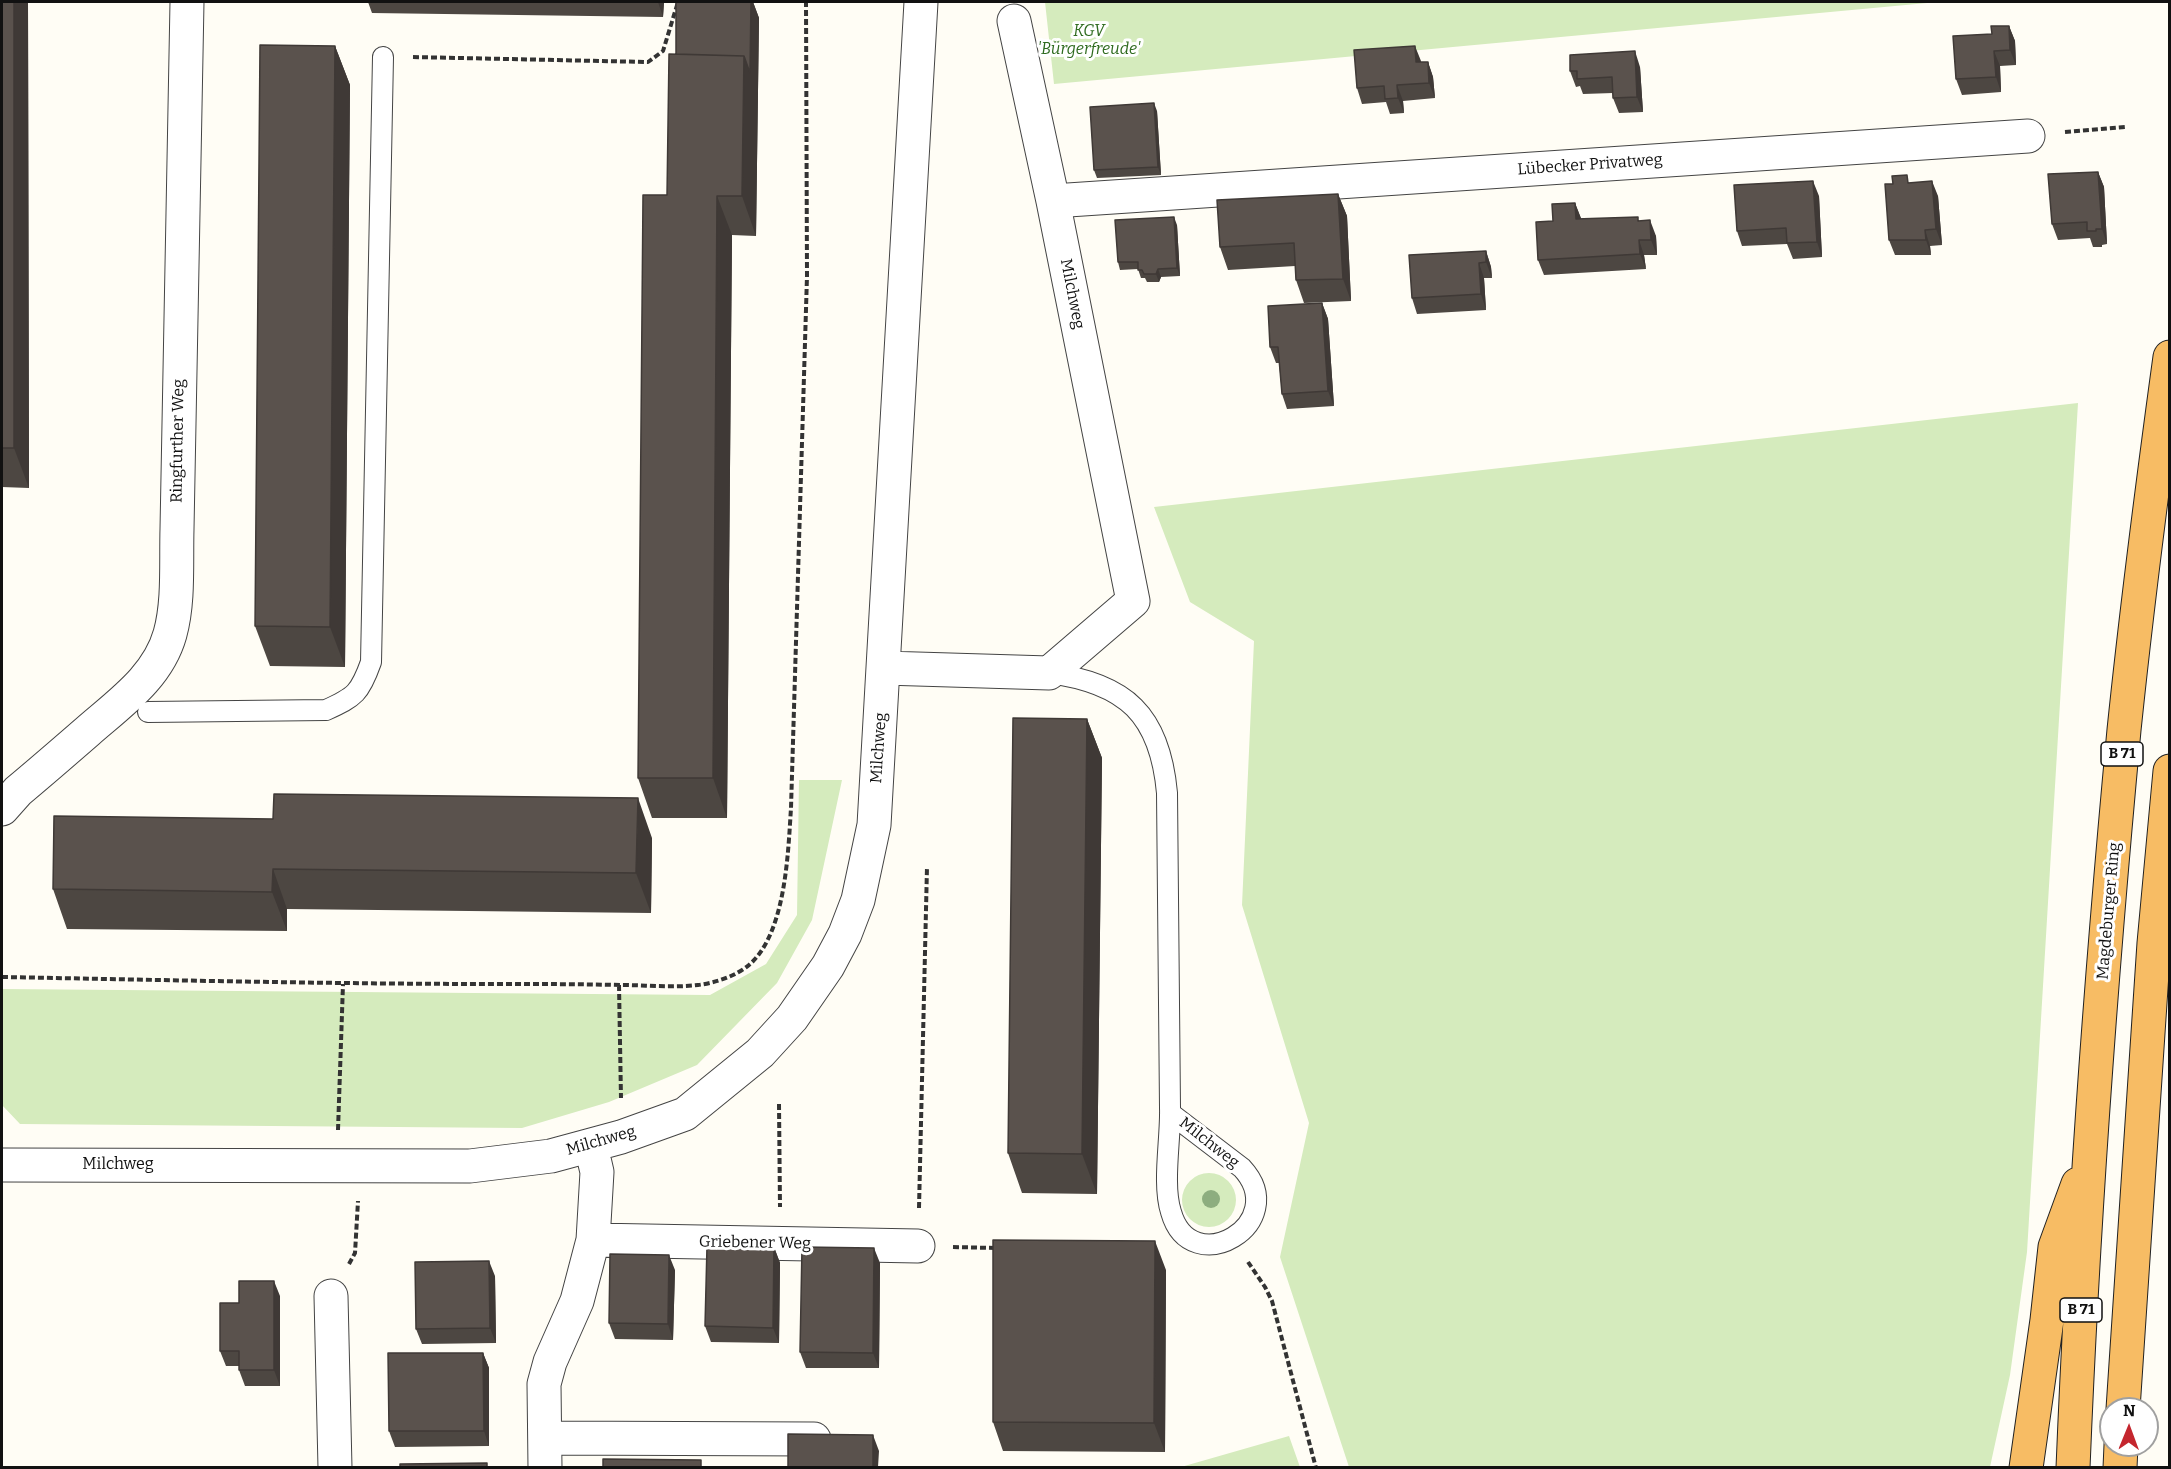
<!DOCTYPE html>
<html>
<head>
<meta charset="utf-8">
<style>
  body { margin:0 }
  #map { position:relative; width:2171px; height:1469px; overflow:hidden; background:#fffdf5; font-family:Bitter,serif }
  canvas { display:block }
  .frame { position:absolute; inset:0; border:3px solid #111; pointer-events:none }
  .north { position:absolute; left:2099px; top:1397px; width:60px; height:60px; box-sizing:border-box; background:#fff; border:2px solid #a0a0a0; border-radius:50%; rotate:1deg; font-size:16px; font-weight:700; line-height:24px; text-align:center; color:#111 }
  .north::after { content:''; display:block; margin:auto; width:21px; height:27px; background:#c4262e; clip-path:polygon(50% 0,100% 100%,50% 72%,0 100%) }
</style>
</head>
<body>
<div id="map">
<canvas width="2171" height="1469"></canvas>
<div class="frame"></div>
<div class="north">N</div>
</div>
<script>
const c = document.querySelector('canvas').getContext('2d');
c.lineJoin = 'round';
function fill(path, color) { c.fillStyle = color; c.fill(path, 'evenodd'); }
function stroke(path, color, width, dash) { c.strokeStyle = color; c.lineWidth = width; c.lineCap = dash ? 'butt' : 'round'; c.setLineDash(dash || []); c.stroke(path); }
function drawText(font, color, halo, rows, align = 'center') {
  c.font = font + ' Bitter,serif'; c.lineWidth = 6; c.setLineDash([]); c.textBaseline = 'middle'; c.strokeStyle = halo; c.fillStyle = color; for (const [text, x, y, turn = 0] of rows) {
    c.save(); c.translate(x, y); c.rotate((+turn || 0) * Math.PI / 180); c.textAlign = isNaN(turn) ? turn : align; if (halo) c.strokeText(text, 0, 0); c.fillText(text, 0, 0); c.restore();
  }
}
fill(new Path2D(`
  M1045 2H1938L1054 84Z
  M2078 403 2027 1252 2010 1375 1990 1467H1349L1280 1257 1309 1123 1242 905 1254 641 1190 602 1154 507Z
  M799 780H842L812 920 777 983 697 1065 609 1102 522 1128 20 1124 2 1105V989L710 995 766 964 797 915Z
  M1182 1200a27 27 0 1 1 54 0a27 27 0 1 1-54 0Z
  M1289 1436 1300 1467H1181Z`), '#d5ebbd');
const service = new Path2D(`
  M1049 673C1126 683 1160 715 1167 793 1168 898 1169 1003 1170 1108 1171 1138 1162 1184 1171 1212 1191 1283 1293 1223 1242 1168L1170 1113
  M148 712 326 710C355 697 360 693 371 662L383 57`);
const minor = new Path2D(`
  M1053 201 2028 136
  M884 668 1049 673 1133 601 1053 201 1014 21
  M2 809 18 791C42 771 65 751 88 731 120 703 158 677 170 634 179 602 176 563 177 529L187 2
  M2 1165 470 1166 551 1156 621 1137 685 1114 760 1053 792 1018 828 966 845 934 858 900 874 825 921 2
  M593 1240 918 1246
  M331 1296 335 1468
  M545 1438 814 1439
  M545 1468 544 1384 550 1362 577 1301 593 1240 597 1172 591 1146`);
const trunk = new Path2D(`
  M2123 1409 2154 943 2170 771
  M2026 1468 2047 1320 2055 1247 2078 1184
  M2073 1468C2083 1221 2101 975 2124 730 2137 605 2153 481 2170 357
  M2120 1468 2121 1445`);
stroke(service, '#444', 22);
stroke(minor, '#444', 35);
stroke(trunk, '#222', 35);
stroke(new Path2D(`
  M413 57 648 62 663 51 678 2
  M2065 132 2126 127
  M2 977C166 980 331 984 495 984 537 984 578 984 620 985 646 985 672 988 698 985 715 983 736 976 749 965 786 933 788 853 791 808L807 276 806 2
  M619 985 621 1098
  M779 1104 780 1207
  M338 1130 343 984
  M919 1208 927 867
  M953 1247 996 1248
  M1248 1262 1265 1287 1272 1301 1316 1468
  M349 1264 355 1253 358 1201`), '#333', 4, [6, 3]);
stroke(service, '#fff', 20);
stroke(minor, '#fff', 33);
stroke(trunk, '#f7bc64', 33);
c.fillStyle = '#8dad7f';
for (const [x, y] of [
  [1211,1199]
]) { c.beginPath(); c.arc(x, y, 9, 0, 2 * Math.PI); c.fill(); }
fill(new Path2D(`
  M2 2H28L29 488 2 487Z
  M368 2H664L663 17 372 13Z
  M676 2H753L759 18 756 236 732 235 727 818H652L638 778 676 54Z
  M2009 26 2015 41 2016 65 2000 66 2001 92 1962 95 1956 79 1992 34Z
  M335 46 350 85 345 667 270 666 255 626Z
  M1428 62 1433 77 1435 98 1403 101 1404 113 1390 114 1386 102 1362 104 1357 88Z
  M1640 67 1643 112 1619 113 1613 98V93L1583 94 1580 86 1576 87 1570 71Z
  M1157 111 1161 175 1097 178 1094 170Z
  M2098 172 2104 187 2107 244 2102 245V247H2093L2090 238 2058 240 2052 224Z
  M1910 183 1938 196 1942 245 1930 246 1931 255H1895L1889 240Z
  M1338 194 1347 216 1351 301 1304 303 1296 280 1295 266 1228 270 1220 247Z
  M1819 196 1822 257 1793 259 1787 244 1742 246 1737 231Z
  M1575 203 1581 219 1639 221 1656 236 1657 255H1644L1646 269 1544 275 1538 260 1553 221Z
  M1177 225 1180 276 1161 277 1159 282H1147L1145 278H1141L1138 269 1120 270 1118 262Z
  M1486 251 1491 267 1492 278H1484L1486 310 1417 314 1412 298Z
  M1322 303 1328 319 1334 406 1287 409 1282 394 1279 363H1276L1270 347Z
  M1087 719 1102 758 1097 1194 1022 1193 1008 1153Z
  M54 816 652 838 651 913 287 909V931L67 929 53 889Z
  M774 1247 780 1263 779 1343 711 1342 705 1326Z
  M880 1263 879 1368H806L800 1352Z
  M675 1270 673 1340 615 1339 609 1323Z
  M1166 1270 1165 1452 1003 1451 993 1422Z
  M495 1276 496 1343 422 1344 416 1329Z
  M280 1296V1386H245L239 1370V1366H226L220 1351 239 1303Z
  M483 1353 489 1368V1446L395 1447 389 1431Z`), '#4d4742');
fill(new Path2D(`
  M14 2H28L29 488 14 448Z
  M658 2H664L663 17Z
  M751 2H753L759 18 756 236 742 196 744 56Z
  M2009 26 2015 41 2016 65 2010 50Z
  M335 46 350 85 345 667 330 627Z
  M1415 46 1421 61 1422 77 1416 62Z
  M1635 51 1640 67 1643 112 1637 97Z
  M1994 51 2000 66 2001 92 1996 77Z
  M1428 62 1433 77 1435 98 1429 83Z
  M1397 85 1403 101 1404 113 1398 98Z
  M1154 103 1157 111 1161 175 1158 167Z
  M2098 172 2104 187 2107 244 2102 229Z
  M1813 181 1819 196 1822 257 1817 242Z
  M1932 181 1938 196 1942 245 1936 229Z
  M1338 194 1347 216 1351 301 1343 279Z
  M717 196 732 235 727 818 713 778Z
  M1575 203 1581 218 1582 235 1576 219Z
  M1174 217 1177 225 1180 276 1177 268Z
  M1650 220 1656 236 1657 255 1651 240Z
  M1925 230 1930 246 1931 255 1926 240Z
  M1639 240 1644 255 1646 269 1640 254Z
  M1486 251 1491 267 1492 278 1486 262Z
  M1479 263 1484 278 1486 310 1481 294Z
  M1158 269 1161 277 1159 282 1156 274Z
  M1322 303 1328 319 1334 406 1328 391Z
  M1087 719 1102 758 1097 1194 1082 1154Z
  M638 798 652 838 651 913 636 873Z
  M273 869 287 909V931L272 892Z
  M1155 1241 1166 1270 1165 1452 1154 1423Z
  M774 1247 780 1263 779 1343 773 1328Z
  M874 1248 880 1263 879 1368 873 1353Z
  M669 1255 675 1270 673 1340 668 1324Z
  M489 1261 495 1276 496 1343 490 1328Z
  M274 1281 280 1296V1386L274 1370Z
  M483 1353 489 1368V1446L484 1431Z
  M873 1435 879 1451 878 1467H873Z`), '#3f3936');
const building = new Path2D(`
  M2 2H14V448H2Z
  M676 2H751L750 73 744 56 676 54Z
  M1991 26H2009L2010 50 1994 51 1996 77 1956 79 1953 36 1992 34Z
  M260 45 335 46 330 627 255 626Z
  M1415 46 1416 62H1428L1429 83 1397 85 1398 98 1385 99 1384 86 1357 88 1354 50Z
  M1635 51 1637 97 1613 98 1612 77 1577 79V71H1570V55Z
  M669 54 744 56 742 196H717L713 778H638L643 195H667Z
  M1154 103 1158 167 1094 170 1090 107Z
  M2098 172 2102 229H2096V231H2087V222L2052 224 2048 174Z
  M1907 175 1908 183 1932 181 1936 229 1925 230 1926 240H1889L1885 184H1893L1892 176Z
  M1813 181 1817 242 1787 243 1786 228 1737 231 1734 185Z
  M1338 194 1343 279 1296 280 1294 243 1220 247 1217 200Z
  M1575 203 1576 219 1638 217V221L1650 220 1651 240H1639L1640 254 1538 260 1536 222 1553 221 1552 204Z
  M1174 217 1177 268 1158 269 1156 274H1144L1142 270H1138V262H1118L1115 220Z
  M1486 251V262L1479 263 1481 294 1412 298 1409 255Z
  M1322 303 1328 391 1282 394 1278 347H1270L1268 306Z
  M1013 718 1087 719 1082 1154 1008 1153Z
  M274 794 638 798 636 873 273 869 272 892 53 889 54 816 273 819Z
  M993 1240 1155 1241 1154 1423 993 1422Z
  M707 1246 774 1247 773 1328 705 1326Z
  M802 1247 874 1248 873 1353 800 1352Z
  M610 1254 669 1255 668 1324 609 1323Z
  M489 1261 490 1328 416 1329 415 1262Z
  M239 1281H274V1370H239V1351H220V1303H239Z
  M388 1353H483L484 1431H389Z
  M788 1434 873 1435V1467H788Z
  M603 1459 701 1460V1467H603Z
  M487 1463V1467H400V1464Z`);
fill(building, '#5a524d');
stroke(building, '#3f3936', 1.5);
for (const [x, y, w] of [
  [2122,754,42],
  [2081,1310,42]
]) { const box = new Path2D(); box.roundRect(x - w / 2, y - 12, w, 24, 4.5); c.fillStyle = '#fff'; c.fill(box); stroke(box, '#111', 1.5); }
drawText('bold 15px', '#111', null, [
  ["B 71",2122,754],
  ["B 71",2081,1310]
]);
drawText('italic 16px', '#2f6b1f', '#fff', [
  ["KGV",1089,32],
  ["'Bürgerfreude'",1089,50]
]);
drawText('16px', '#111', '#fff', [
  ["Lübecker Privatweg",1590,165,-4],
  ["Milchweg",1072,294,79],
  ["Ringfurther Weg",178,441,-89],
  ["Milchweg",879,748,-86],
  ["Magdeburger Ring",2109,911,-85],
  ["Milchweg",601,1141,-16],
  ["Milchweg",1209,1143,38],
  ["Milchweg",118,1165],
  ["Griebener Weg",755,1243,1]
]);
</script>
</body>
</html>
